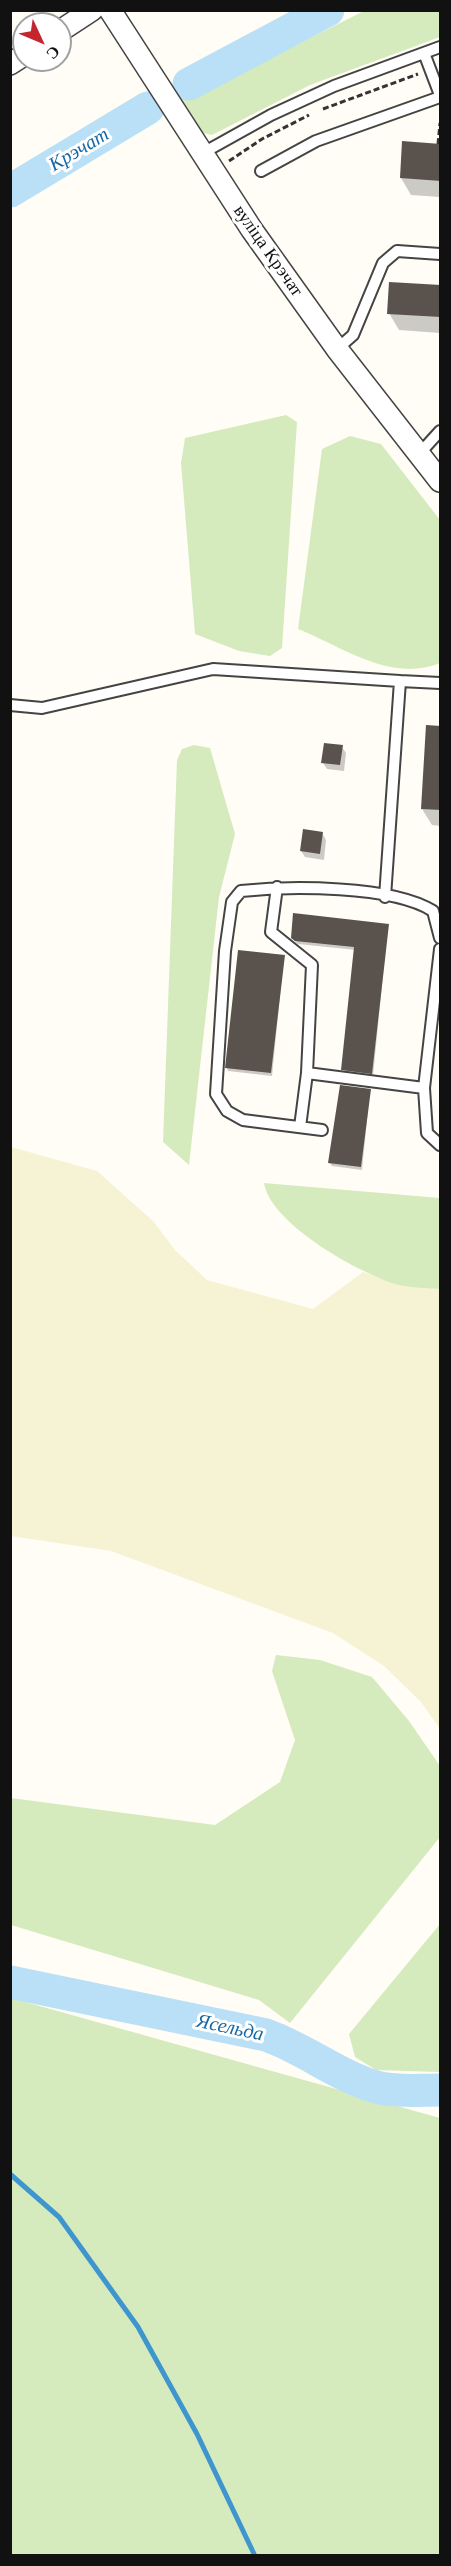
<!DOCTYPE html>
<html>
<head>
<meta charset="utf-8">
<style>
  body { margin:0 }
  #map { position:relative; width:451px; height:2566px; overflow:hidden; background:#fffdf5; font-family:"Libre Baskerville",serif }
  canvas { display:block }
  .frame { position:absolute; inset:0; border:12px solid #111; pointer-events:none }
  .north { position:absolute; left:12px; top:12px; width:60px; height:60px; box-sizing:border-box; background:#fff; border:2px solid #a0a0a0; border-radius:50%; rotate:134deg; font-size:16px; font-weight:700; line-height:24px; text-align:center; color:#111 }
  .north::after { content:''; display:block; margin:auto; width:21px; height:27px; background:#c4262e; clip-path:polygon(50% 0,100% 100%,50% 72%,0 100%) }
</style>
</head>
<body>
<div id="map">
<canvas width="451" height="2566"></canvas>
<div class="frame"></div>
<div class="north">С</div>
</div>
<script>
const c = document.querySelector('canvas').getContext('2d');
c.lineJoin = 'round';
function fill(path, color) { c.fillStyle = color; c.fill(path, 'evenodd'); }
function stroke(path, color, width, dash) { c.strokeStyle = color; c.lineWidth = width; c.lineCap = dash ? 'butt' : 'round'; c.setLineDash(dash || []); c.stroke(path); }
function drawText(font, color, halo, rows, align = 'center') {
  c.font = font + ' "Libre Baskerville",serif'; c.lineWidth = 6; c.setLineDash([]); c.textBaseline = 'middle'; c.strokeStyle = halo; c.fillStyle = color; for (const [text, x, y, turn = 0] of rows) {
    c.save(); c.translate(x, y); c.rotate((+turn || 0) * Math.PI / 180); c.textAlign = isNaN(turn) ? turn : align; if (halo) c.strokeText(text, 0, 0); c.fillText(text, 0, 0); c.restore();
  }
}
fill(new Path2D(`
  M11 1147 97 1171 153 1221 175 1250 207 1280 313 1309 363 1272 401 1285 440 1289V1729L421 1702 384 1666 333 1633 111 1551 11 1536Z`), '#f6f3d4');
fill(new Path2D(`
  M364 11H440V37L310 85 212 135 203 133 177 98 272 57Z
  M286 415 297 422 282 648 270 656 239 651 195 634 181 463 185 438Z
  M350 436 381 444 440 520V663C391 683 343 647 298 629L322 449Z
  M194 745 210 748 235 834 219 897 189 1165 163 1142 177 760 182 749Z
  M264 1183 440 1198V1289C427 1288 412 1288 399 1285 362 1275 270 1224 264 1183Z
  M276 1655 320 1660 372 1677 409 1721 440 1766V1837L290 2023 259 2000 11 1925V1798L215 1825 280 1782 295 1740 272 1671Z
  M440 1924V2072L376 2070 355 2057 349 2034Z
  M11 1998 440 2118V2555H11Z`), '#d5ebbd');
fill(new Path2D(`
  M404 142 440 145V197L411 195 401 178Z
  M440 286V333L399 330 389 313Z
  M440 727V826L432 825 422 809Z
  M342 747 346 753 344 771 327 769 323 763Z
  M322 833 326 840 324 860 305 857 301 851Z
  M388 925 373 1076 345 1073 356 950 298 944 292 938Z
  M284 956 272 1076 228 1071 227 1068Z
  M370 1090 362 1170 332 1166 330 1163Z`), '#0003');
stroke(new Path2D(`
  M10 2174 59 2217 138 2327 197 2434 255 2556`), '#3f96cf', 5);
stroke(new Path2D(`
  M189 84 328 10
  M10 191 148 108
  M10 1982 266 2035C306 2049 340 2078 380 2088 399 2092 421 2090 440 2090`), '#b9e0f7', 33);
fill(new Path2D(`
  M402 141 441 144V181L400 178Z
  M389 282 441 285V317L387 314Z
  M426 725 441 726V810L421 809Z
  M324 743 343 745 340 765 321 763Z
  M303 829 323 832 320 854 300 851Z
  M293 913 389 924 372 1074 341 1070 354 947 295 941 291 938Z
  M238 950 285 955 271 1073 225 1068Z
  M340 1085 371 1089 361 1167 328 1163Z`), '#5a524d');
const service = new Path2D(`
  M424 53 440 95
  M201 154 271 115 334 86 440 47
  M261 171 316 141 440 97
  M337 349 353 335 383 263 397 251 440 254
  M420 453 440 431
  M10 705 42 708 213 669 400 681
  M277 887 271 932 312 965 307 1073
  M385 897 400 681 440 683
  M440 949 424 1088 427 1133 440 1145
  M300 1127 307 1073 424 1088
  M322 1130 243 1120 227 1111 216 1094 225 951 232 902 241 891C289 886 392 885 433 911L440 938`);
const minor = new Path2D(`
  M110 10 252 230 337 349 440 481
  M60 31 92 10
  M10 64 24 55`);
stroke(service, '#444', 14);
stroke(minor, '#444', 24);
stroke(new Path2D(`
  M323 109 418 74
  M438 144 440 123
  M229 161 262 139 309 115`), '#333', 3, [6, 3]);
stroke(service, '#fff', 10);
stroke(minor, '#fff', 21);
drawText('18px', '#111', '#fff', [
  ["вуліца Крэчат",268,251,55]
]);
drawText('italic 20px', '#1768a6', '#fff', [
  ["Крэчат",79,150,-31],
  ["Ясельда",230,2028,12]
]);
</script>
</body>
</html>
